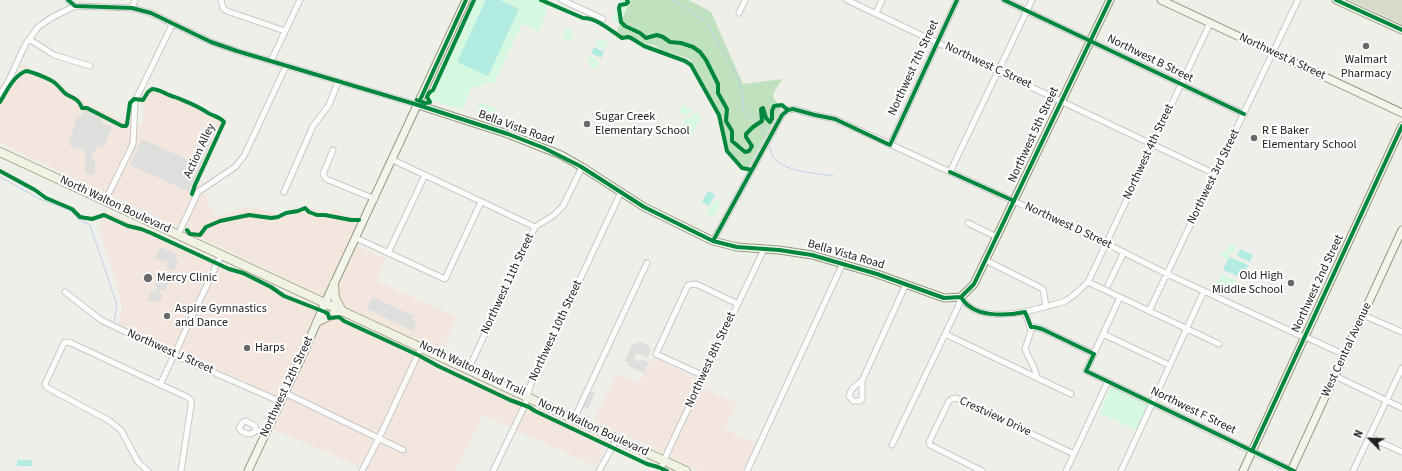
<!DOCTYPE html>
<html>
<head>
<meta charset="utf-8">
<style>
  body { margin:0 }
  #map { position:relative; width:1402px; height:471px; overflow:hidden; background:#efefea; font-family:"Source Sans 3",sans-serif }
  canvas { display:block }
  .north { position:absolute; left:1350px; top:419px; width:40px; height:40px; -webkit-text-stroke:3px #fff; paint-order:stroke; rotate:294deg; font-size:11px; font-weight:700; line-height:16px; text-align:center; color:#212121 }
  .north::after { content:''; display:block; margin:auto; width:14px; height:18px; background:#212121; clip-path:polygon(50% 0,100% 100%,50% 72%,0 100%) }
</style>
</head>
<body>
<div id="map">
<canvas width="1402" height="471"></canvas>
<div class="north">N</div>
</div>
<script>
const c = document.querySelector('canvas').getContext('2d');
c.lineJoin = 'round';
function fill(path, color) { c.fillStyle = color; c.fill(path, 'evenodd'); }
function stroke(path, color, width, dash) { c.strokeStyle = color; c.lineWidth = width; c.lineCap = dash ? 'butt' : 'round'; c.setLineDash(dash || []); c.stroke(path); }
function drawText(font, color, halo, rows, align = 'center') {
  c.font = font + ' "Source Sans 3",sans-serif'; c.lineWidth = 4; c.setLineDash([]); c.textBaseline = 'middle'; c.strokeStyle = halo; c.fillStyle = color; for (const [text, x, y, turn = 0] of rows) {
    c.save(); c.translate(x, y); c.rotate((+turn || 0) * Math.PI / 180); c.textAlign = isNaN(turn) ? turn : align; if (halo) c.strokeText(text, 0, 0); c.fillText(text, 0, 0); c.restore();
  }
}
fill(new Path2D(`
  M22 64 100 110 129 123 142 125 144 96 151 85 227 120 199 182 215 217 249 206 290 217 302 205 330 215 332 208 366 225 358 246 386 259 377 281 457 317 442 352 0 143V105L14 83Z
  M104 210 400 345 609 442 595 466 483 415 456 471H370L273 429 287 401 119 324 122 309 114 272 99 227Z
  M653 357 707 383 704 388 737 404 725 429 756 444 743 471H700L594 420 616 375 639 383Z`), '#f2e6df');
fill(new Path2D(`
  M1349 0H1402V24Z`), '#d6dacb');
fill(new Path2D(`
  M630 0H689L711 12 743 84 783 79C773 93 767 97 784 107L780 110 748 168 742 166 731 155 728 147 720 113 692 62 687 58 662 50 654 45 646 44 629 35 622 36 617 31Z`), '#c0e1bd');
fill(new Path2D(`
  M476 0H550L539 32 522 24 494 84 491 82 479 87H472L462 110 430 100Z
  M620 0H630L620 23 612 20Z
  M571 29 572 40 565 42 563 30Z
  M600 38 608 43 604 50 596 45Z
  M588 57H594L599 63 595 69 591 68 588 60Z
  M480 103 495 108 492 115 477 110Z
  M683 104 691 109 687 116 679 112Z
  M694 112 701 116 693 134 682 129 687 117 690 118Z
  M716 200 720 201V205L713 218H711L707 214 712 205Z
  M1232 244 1235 245V250L1229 253 1228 259 1222 258 1221 257 1223 251 1228 249 1229 245Z
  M1222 274 1236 280 1233 288 1237 290 1233 297 1212 287 1216 280 1219 281Z
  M1113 386 1149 404 1137 431 1099 413 1111 387Z`), '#d6f8e0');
fill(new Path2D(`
  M486 0H500L519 9 488 76 457 62Z
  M594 47 604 52 601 58 591 53Z
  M708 191 715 194 709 206 702 202Z
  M1240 249 1253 255 1250 262 1237 256Z
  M1229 257 1248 265 1242 278 1223 270Z
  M17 460H32V466H17Z`), '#b1ebe2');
fill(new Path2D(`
  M85 109 102 117 101 123 112 127 104 148 98 146 92 155 91 160H95L94 175 85 174V150L70 146 69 142 78 116 82 117Z
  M202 136 212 141 190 192 130 165 142 139 190 161Z
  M160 247 177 255 175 259 179 260 174 271 166 267 169 261 166 259 164 263 155 258Z
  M159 274 170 279 164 291 161 290 159 293 163 295 159 302 156 301 150 302 147 300 151 291 155 292 157 287 154 286Z
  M372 297 414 316 412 320 416 322 413 331 367 309Z
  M638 341 650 346 649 349 651 350 648 358 637 353 634 359 640 362 641 359 649 362 644 373 627 365 628 362 625 360 633 343 636 345Z
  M589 391 595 393 588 409 582 406Z`), '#dededc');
stroke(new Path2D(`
  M673 0 706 22 739 79 743 99V110L761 126 764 137
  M770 147C770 172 816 173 834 176
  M0 177 40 199 71 211 78 219 90 225 117 305 114 323`), '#bad2e6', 1);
const street = new Path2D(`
  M68 0 75 6
  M221 0 223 8 227 11 285 31
  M562 0 603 19
  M847 0 1215 174
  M1004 0 1244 114
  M132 8 135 0
  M739 13 745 0
  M876 13 882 0
  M29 39 54 55 90 66
  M271 61 300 0
  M0 95 9 80 25 45 38 27 51 18 75 6 132 8 151 13 211 42 237 51 418 105
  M890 145 957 0
  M333 150 323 174 326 179 375 199
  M393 160 535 227
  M950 172 1032 0
  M284 192 313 126 329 105 338 82
  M105 201 133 144 135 101 173 23
  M968 223 997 237
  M178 235 198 192 235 167 244 156 286 66
  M356 238 445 279 481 202
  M713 241 782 115 788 110 793 109 815 115 835 119 1105 243 1167 274 1301 336 1308 338 1345 355
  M388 253 425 175
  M985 260 1043 289 1046 306
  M1088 282 1219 344
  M1108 285 1124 252
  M65 292 101 320 174 355 281 402
  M961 297C976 323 1020 314 1044 307 1051 305 1060 304 1067 300 1075 295 1081 289 1088 282L1210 23
  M1120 297 1086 371 1293 471
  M1149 311 1298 0
  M1025 312 1031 331 1025 349 1035 370 1037 378
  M1363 315 1402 332
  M1031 327H1034L1042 329 1094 354
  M945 334 1071 394
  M1103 334 1169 365
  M468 370 535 227 554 215 563 206 582 167
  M704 376 656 354 688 285 696 284 738 304
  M1335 376 1402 408
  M862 381V399L860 401H853L849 396C851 388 856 385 862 381L906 284
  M160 385 221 255
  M285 393 403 450
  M574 419 647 263
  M256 430C251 436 244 435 239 428L243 422 246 421 255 426 256 430 265 433
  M1369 437 1402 452
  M892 445 958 307 961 297
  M148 471 138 462 121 430 108 420 46 387 45 384 64 343 66 342 71 343 187 397 191 400V406L181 471
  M362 471 379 438 421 348
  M493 471 525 405 530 386 621 192
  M599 471 617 439
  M660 471 668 451 764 249
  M747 471 843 263
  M982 471 930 445 929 442 949 401 952 399 956 398 1074 454
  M1066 471 1108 381
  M1121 471 1204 291
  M1353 471 1402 368`);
const secondary = new Path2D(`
  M1161 0 1402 113
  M1336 0 1402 30
  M418 105 508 134 561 155 582 167 644 207 713 241 737 247 779 250 812 255 877 274 944 298 961 297 974 284 1110 0
  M248 471 304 352 325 303 466 0
  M1243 471 1402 126
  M1291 471 1402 230`);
const primary = new Path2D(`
  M0 152 686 471
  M317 322 329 316 342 311 335 298 334 284`);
stroke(street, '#c8c8c6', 7);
stroke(secondary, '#929b80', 9);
stroke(primary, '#a6a486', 10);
stroke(street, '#fdfdfc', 5);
stroke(secondary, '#f2f5ec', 7);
stroke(primary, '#f2f1e6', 8);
stroke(new Path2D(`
  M68 0 75 6 132 8 151 13 211 42 237 51 418 105 508 134 544 148 580 166 644 207 713 241 737 247 779 250 812 255 877 274 944 298 961 297
  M541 0 583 18C597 18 610 30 622 38L628 37 631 38 644 46 685 61 691 65 719 115 727 151 742 168 752 170
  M627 0 628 2 626 4 620 5 619 8 621 22 625 26 640 33 646 38 657 35 663 37 670 42 681 43 693 47 700 52 706 60 718 84V93L727 109 726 121 732 131V141L745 152 749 151 752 146 746 137V134L753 127 762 121 761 109 763 108 766 118 770 122 772 119V111L774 106 782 105 788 110
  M1004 0 1244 114
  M1336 0 1402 30
  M421 98 466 0
  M417 100 425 103 430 102 427 97 429 93 433 90 474 0
  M0 102C7 91 13 76 26 71 33 72 50 79 55 83 59 86 63 92 66 94 74 99 78 98 82 108H87L122 126H126L127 124 130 103 134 99 143 100 148 92 152 89C160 89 166 95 175 97 187 102 194 104 205 111 211 116 219 116 224 122L195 185 192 194
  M0 171 35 190 46 198 72 209 80 217 92 219 104 215 128 226 141 229 151 233 229 269 243 273 271 287 284 296 325 312 328 314 329 318 339 317 344 321 418 355 438 366 510 400 529 407 535 411 647 464 658 467 667 471
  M950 172 1014 201
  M187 230 190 234 200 235 206 227 220 221 249 215 271 218 278 217 286 213 298 211 305 208 309 212 317 215H325L351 220H359
  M713 241 782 115 788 110 793 109 815 115 835 119 890 145 957 0
  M961 297C973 318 1005 316 1025 312L1031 327H1034L1042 329 1094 354 1086 371 1294 471
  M961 297 974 284 1110 0
  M1252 451 1402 126`), '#00873e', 4);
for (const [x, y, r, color] of [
  [1366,46,4,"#696967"],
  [587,124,4,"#696967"],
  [1254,138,4,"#696967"],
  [148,278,5,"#696967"],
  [1291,283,4,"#696967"],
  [167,316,4,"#696967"],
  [247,348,4,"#696967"]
]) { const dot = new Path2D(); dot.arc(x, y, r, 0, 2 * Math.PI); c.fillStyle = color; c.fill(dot); stroke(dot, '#fff', 1.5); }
drawText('12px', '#212121', '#fff', [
  ["Northwest A Street",1282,57,25],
  ["Northwest B Street",1150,59,26],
  ["Northwest C Street",988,66,25],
  ["Northwest 7th Street",914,68,-65],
  ["Bella Vista Road",516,128,20],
  ["Northwest 5th Street",1034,135,-65],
  ["Action Alley",200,151,-65],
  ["Northwest 4th Street",1149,152,-65],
  ["Northwest 3rd Street",1214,177,-64],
  ["North Walton Boulevard",115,205,25],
  ["Northwest D Street",1068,226,25],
  ["Bella Vista Road",846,255,16],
  ["Northwest 11th Street",508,284,-65],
  ["Northwest 2nd Street",1318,284,-65],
  ["Northwest 10th Street",556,331,-65],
  ["West Central Avenue",1347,350,-65],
  ["Northwest J Street",170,352,24],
  ["Northwest 8th Street",711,360,-65],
  ["North Walton Blvd Trail",472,369,25],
  ["Northwest 12th Street",287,387,-65],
  ["Northwest F Street",1193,411,26],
  ["Crestview Drive",995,417,25],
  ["North Walton Boulevard",593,428,25]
]);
drawText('12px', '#212121', '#fff', [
  ["Walmart",1366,60,"center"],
  ["Pharmacy",1366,74,"center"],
  ["Sugar Creek",595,117],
  ["Elementary School",595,131],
  ["R E Baker",1262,131],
  ["Elementary School",1262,145],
  ["Old High",1283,276,"right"],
  ["Middle School",1283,290,"right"],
  ["Mercy Clinic",157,278],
  ["Aspire Gymnastics",175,309],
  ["and Dance",175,323],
  ["Harps",255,348]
], 'left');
</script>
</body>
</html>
